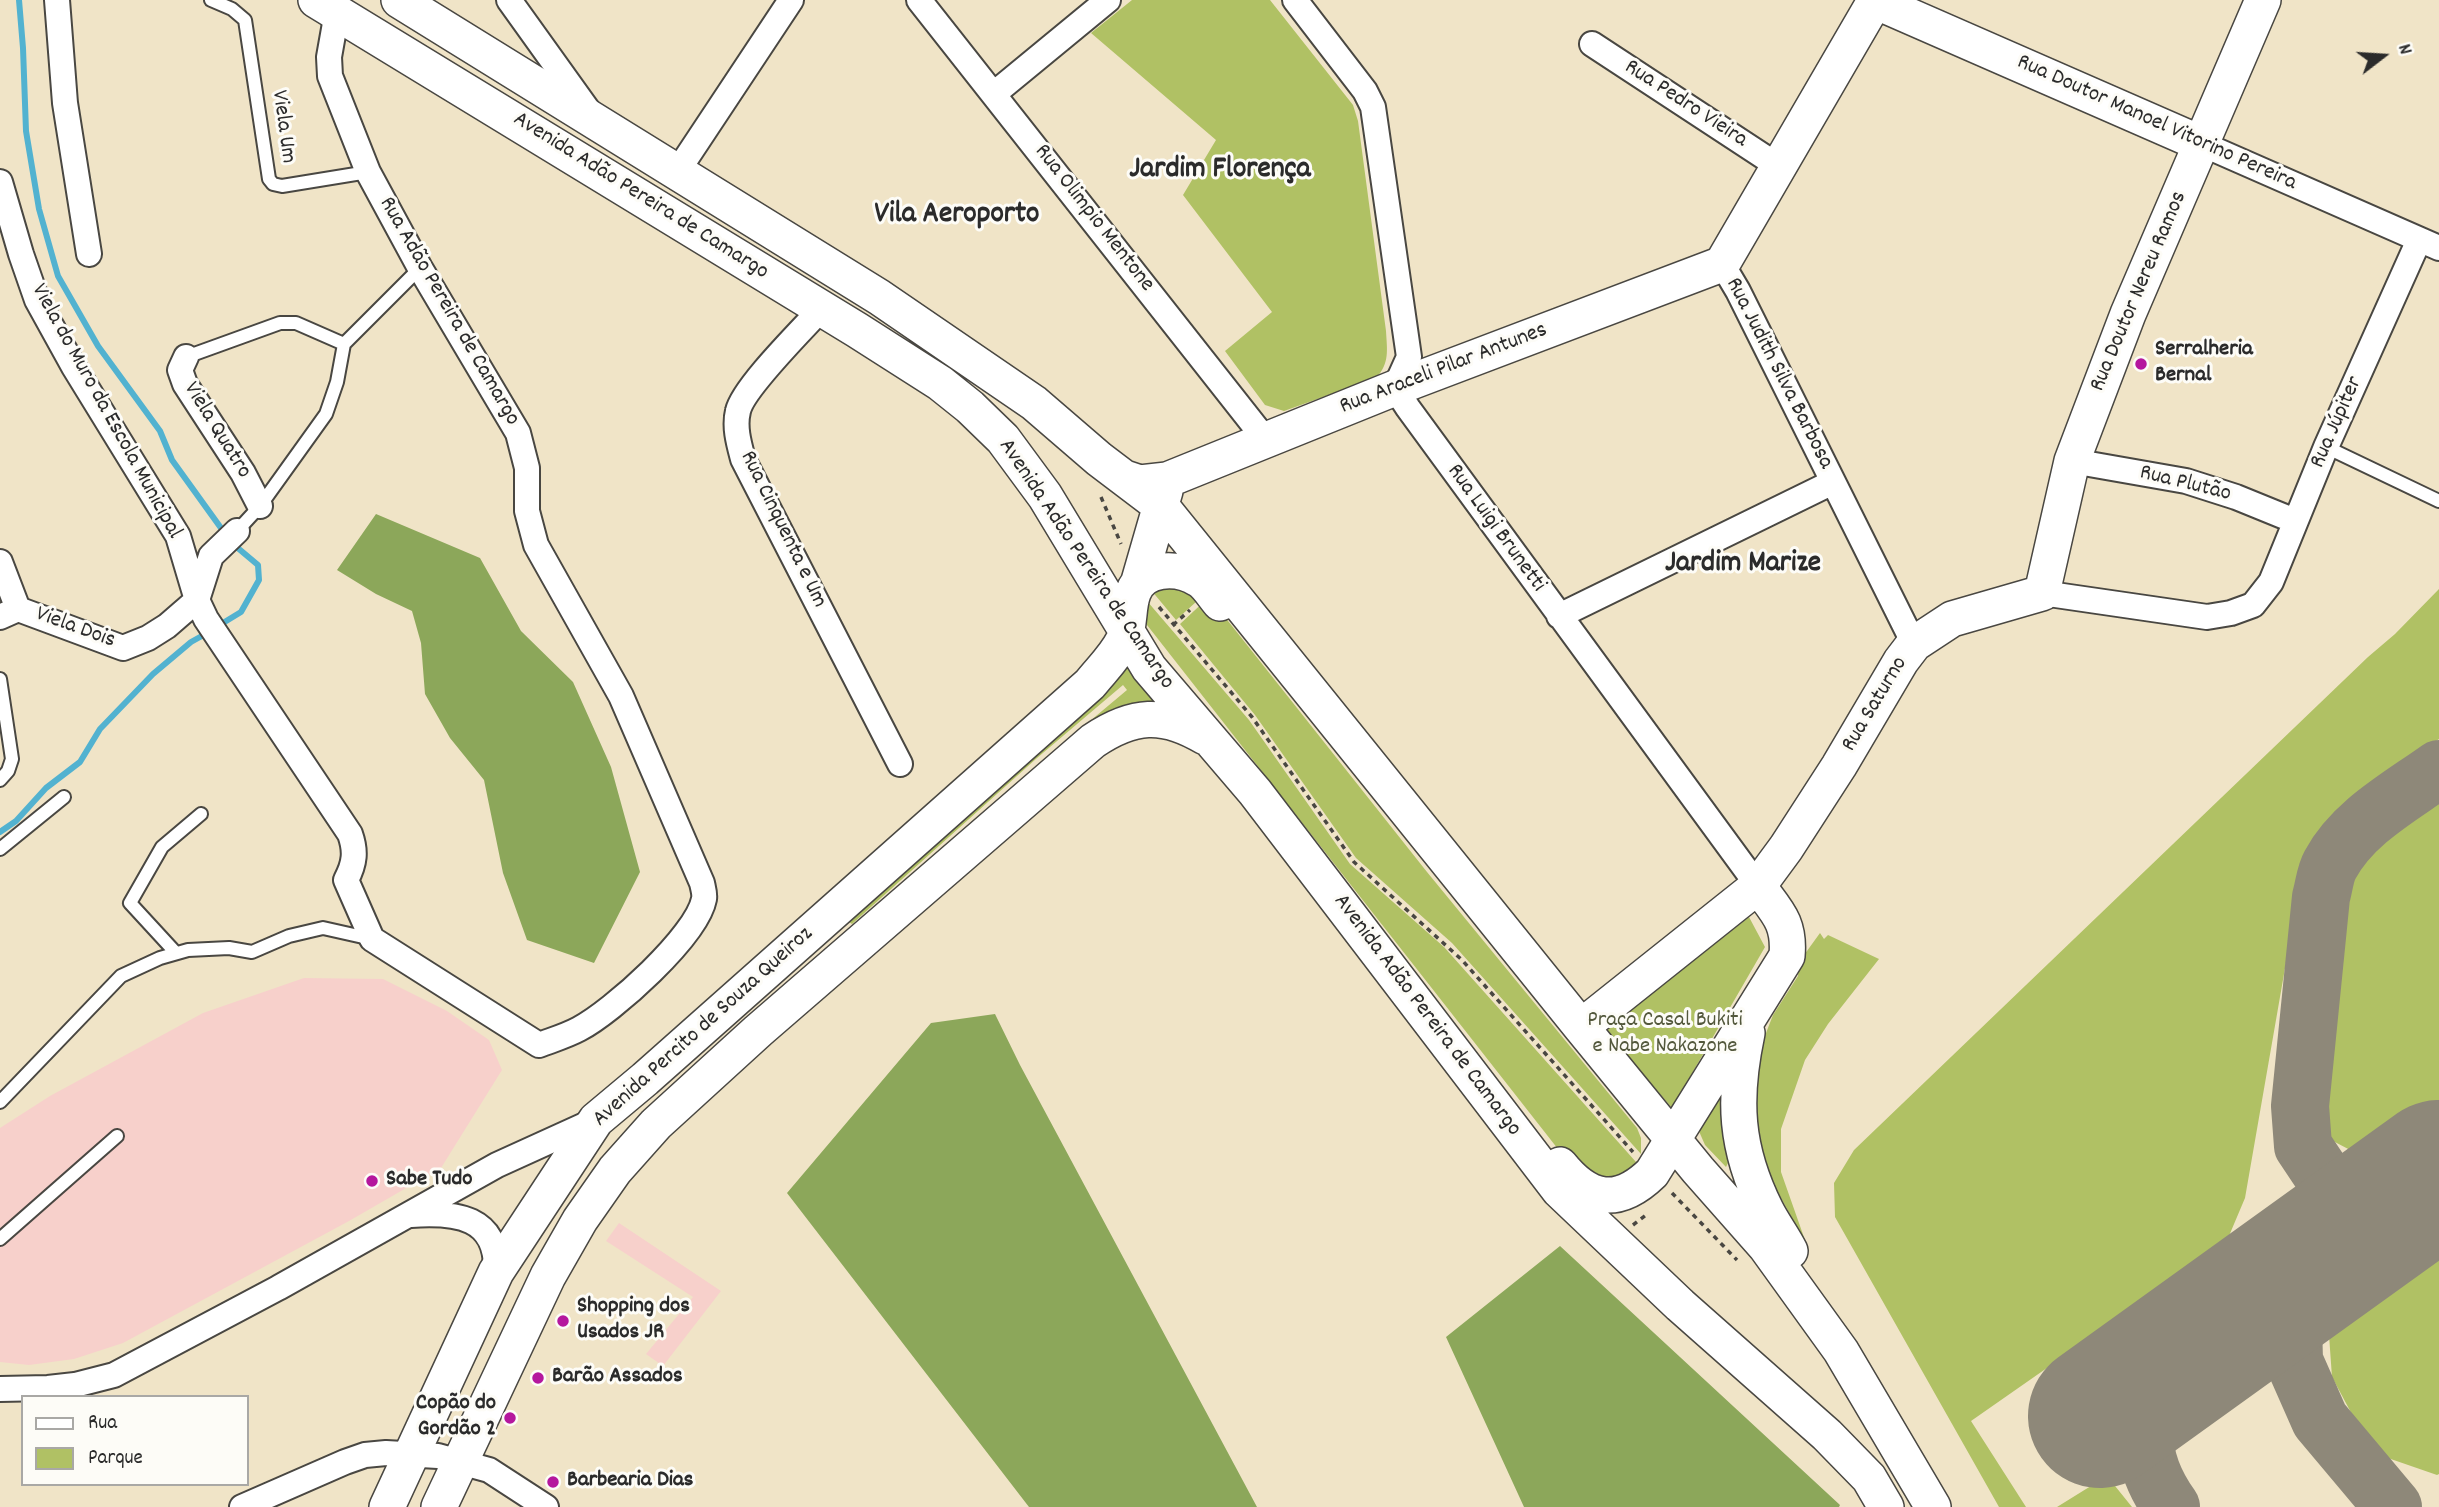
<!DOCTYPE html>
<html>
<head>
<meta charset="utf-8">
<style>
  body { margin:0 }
  #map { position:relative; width:2439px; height:1507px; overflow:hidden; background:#f0e4c7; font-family:Dekko,sans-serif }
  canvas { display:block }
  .legend { position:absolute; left:21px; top:1395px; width:228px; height:91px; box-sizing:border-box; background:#fdfcf7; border:2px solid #a9a8a5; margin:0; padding:9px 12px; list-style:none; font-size:21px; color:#2b2b2b }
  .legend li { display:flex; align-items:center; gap:14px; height:35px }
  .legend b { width:35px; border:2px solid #a9a8a5 }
  .north { position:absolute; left:2348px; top:21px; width:70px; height:70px; -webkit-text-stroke:5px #fdfcf7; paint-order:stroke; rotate:73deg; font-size:19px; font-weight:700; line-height:28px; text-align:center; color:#2b2b2b }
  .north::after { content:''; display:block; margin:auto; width:24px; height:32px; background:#2b2b2b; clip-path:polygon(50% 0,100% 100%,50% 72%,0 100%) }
</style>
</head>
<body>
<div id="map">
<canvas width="2439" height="1507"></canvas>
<ul class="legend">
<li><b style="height:9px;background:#fff"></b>Rua</li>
<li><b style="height:19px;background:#b0c164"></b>Parque</li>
</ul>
<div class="north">N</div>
</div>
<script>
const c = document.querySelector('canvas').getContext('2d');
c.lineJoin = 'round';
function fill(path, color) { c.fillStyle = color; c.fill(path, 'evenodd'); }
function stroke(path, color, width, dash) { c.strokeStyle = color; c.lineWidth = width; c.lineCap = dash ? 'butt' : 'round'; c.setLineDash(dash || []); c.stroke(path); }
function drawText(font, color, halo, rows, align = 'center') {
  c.font = font + ' Dekko,sans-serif'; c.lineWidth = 6; c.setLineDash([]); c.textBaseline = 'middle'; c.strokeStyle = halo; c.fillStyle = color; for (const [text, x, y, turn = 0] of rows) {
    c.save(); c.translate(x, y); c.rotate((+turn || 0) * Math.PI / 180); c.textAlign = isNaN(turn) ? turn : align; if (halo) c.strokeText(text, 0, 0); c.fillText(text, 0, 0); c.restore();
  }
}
fill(new Path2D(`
  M304 978 383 979 447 1011 489 1040 502 1070 441 1168 349 1221 123 1343 74 1359 29 1365 0 1362V1128L50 1096 203 1013Z
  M619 1223 721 1291 663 1366 646 1354 693 1297 606 1241Z`), '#f7d0cb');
fill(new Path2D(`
  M1132 0H1270L1353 105 1358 121 1386 331C1387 350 1390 363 1376 378L1284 411 1265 405 1225 351 1272 312 1183 195 1216 140 1091 33Z
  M1156 583 1206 593 1176 620 1151 590Z
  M2439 589V739L2348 804 2318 835 2300 882 2245 1198 2226 1243 1971 1421 2026 1507H1999L1835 1217 1834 1183 1854 1150 2368 657 2395 634Z
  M1209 597 1427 872 1637 1128 1641 1138V1154L1452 943 1356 858 1255 715 1180 624Z
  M1147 601 1249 720 1350 864 1444 947 1636 1162 1629 1173 1617 1182 1576 1172 1147 625 1145 619Z
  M1131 665 1164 704 856 927 1028 773 1127 690 1123 685 1037 758 852 924 849 922Z
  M2439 797V1105L2380 1147 2354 1152 2331 1140 2316 1122 2313 1100 2347 885 2358 859 2379 840Z
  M1749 917 1765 947 1672 1108 1605 1030Z
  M1820 933 1824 939 1828 935 1879 959 1828 1024 1805 1060 1781 1129V1172L1806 1243 1762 1164 1752 1101 1761 1046 1773 1015 1798 976 1799 962Z
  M1723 1086C1720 1113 1722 1137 1728 1163L1726 1167 1705 1145 1698 1129Z
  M2439 1219V1474L2437 1475 2385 1457 2355 1420 2332 1377 2329 1335 2343 1296 2368 1270Z
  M2107 1476 2132 1507H2057Z`), '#b0c164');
fill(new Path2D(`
  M376 514 480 558 521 631 573 682 611 767 640 872 594 963 527 940 503 873 484 780 450 738 425 694 421 643 412 611 376 594 337 570Z
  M995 1014 1020 1065 1257 1507H1029L787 1193 931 1023Z
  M1560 1246 1840 1505 1839 1507H1524L1446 1337Z`), '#8ca75a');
stroke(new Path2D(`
  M19 0 23 48 26 131 39 209 58 276 98 346 160 431 172 460 226 535
  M218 626 241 612 259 580 258 565 233 544
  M0 832 16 821 46 788 80 762 100 729 153 674 191 642 209 632`), '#52b2d0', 6);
stroke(new Path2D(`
  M2412 1192 2365 1197 2325 1179 2303 1146 2300 1106 2321 897C2324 887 2325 874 2330 865 2353 822 2400 797 2439 769
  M2327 1253 2301 1302 2293 1322 2294 1361 2320 1420 2393 1507
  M2167 1368C2160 1382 2146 1405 2145 1419 2141 1451 2153 1482 2171 1507`), '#8e8879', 58);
stroke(new Path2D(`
  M2100 1416 2439 1172`), '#8e8879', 144);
const lane = new Path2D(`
  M211 0 232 9 245 20 269 179 273 184 282 186 368 172
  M344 344 420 268
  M186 357 280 323H296L344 344
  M2326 447 2439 501
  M237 531 260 506 326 414 337 382 344 344
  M0 679 12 759 8 771 0 780
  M0 849 64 797
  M176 953 130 903 162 847 201 814
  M0 1102 121 976 160 958 188 950 229 948 252 952 289 936 323 928 372 939
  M0 1239 117 1136`);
const street = new Path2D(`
  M57 0 65 103 89 254
  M509 0 590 113
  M919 0 1265 439
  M1295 0 1365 91 1373 107 1409 357 1395 388 1408 408 1758 886
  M1592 44 1778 166
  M995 93 1108 0
  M2202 144 2439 248
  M677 172 791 0
  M0 182 21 254 37 300 74 367 178 536 197 600 206 619 350 834C356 851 355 863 346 880L372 939 539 1045C552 1040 566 1036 579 1029 612 1012 697 936 704 899 705 894 703 888 702 883L621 696 536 545 527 511V468L518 433 420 268 368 172 330 76 329 57 337 12
  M1722 264 1738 291 1914 644
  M821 309C803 329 743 388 738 411 734 427 739 444 743 459L900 764
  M186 357 180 370 185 384 243 473 260 506
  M2072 461 2186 481 2236 497 2295 521
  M0 562 18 609 0 617
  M2042 593 2207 617 2231 613 2253 605 2271 582 2326 447 2419 240
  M18 609 123 648 148 638 167 626 197 600 211 556 237 531
  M1559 616 1833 482
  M411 1215C456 1212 498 1216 496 1272
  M0 1389 48 1388 75 1385 114 1375 278 1288 497 1165 596 1120
  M242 1507 345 1462 365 1455 386 1453 438 1456 489 1470 546 1507`);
const secondary = new Path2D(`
  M316 0 857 330 940 383 970 407 1003 439 1045 496 1149 668 1255 792 1559 1190 1680 1305 1827 1435 1869 1478 1886 1507
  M399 0 879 297 1034 403 1099 459 1161 506 1581 1027 1698 1170 1766 1247 1841 1351 1933 1507
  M1125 478 1140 483 1167 480 1395 388 1722 264 1875 1 2202 144
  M1139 581 1165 491
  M1581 1027 1758 886 1786 848 1839 766 1901 661 1914 644 1952 619 2042 593 2072 461 2128 314 2263 0
  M1747 1033C1733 1099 1735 1148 1766 1210 1773 1224 1783 1237 1790 1251
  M1560 1165C1589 1201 1618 1206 1652 1173L1787 956C1790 922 1777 912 1758 886
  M387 1507 496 1272 596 1120 645 1079 1090 684C1101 670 1115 657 1123 641 1131 625 1127 609 1133 593 1142 567 1177 566 1198 579 1207 584 1213 595 1220 603
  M439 1507 548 1276 580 1220 615 1170 656 1124 758 1031 1093 741C1133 714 1163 712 1205 737`);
stroke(lane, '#494742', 16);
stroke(street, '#494742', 28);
stroke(secondary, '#494742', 38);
stroke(new Path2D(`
  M1101 497 1121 544
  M1159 607 1252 717 1354 862 1462 960 1633 1152
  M1173 625 1190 610
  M1672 1193 1737 1260
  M1633 1225 1646 1215`), '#494742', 3.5, [5, 5]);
stroke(lane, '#fff', 12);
stroke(street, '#fff', 24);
stroke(secondary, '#fff', 35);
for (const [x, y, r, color] of [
  [2141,364,7,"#b5179e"],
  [372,1181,7,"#b5179e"],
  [563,1321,7,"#b5179e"],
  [538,1378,7,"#b5179e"],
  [510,1418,7,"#b5179e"],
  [553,1482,7,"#b5179e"]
]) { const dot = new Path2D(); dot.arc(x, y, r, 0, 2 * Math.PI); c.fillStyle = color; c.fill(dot); stroke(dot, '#fdfcf7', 2.5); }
drawText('23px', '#2b2b2b', '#fdfcf7', [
  ["Rua Pedro Vieira",1685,105,33],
  ["Rua Doutor Manoel Vitorino Pereira",2156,124,24],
  ["Viela Um",282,127,82],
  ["Avenida Adão Pereira de Camargo",640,197,32],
  ["Rua Olimpio Mentone",1093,219,52],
  ["Rua Doutor Nereu Ramos",2140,292,-67],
  ["Rua Adão Pereira de Camargo",448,312,60],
  ["Rua Araceli Pilar Antunes",1444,370,-21],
  ["Rua Judith Silva Barbosa",1778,374,63],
  ["Viela do Muro da Escola Municipal",105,412,61],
  ["Rua Júpiter",2338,423,-66],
  ["Viela Quatro",216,431,58],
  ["Rua Plutão",2185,485,14],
  ["Rua Luigi Brunetti",1495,529,54],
  ["Rua Cinquenta e Um",782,530,64],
  ["Avenida Adão Pereira de Camargo",1085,565,56],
  ["Viela Dois",75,629,20],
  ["Rua Saturno",1876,705,-59],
  ["Avenida Adão Pereira de Camargo",1426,1016,53],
  ["Avenida Percito de Souza Queiroz",704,1028,-42]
]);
drawText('bold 23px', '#2b2b2b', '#fdfcf7', [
  ["Serralheria",2155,351],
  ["Bernal",2155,377],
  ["Sabe Tudo",386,1181],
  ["Shopping dos",577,1308],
  ["Usados JR",577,1334],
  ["Barão Assados",552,1378],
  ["Copão do",496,1405,"right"],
  ["Gordão 2",496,1431,"right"],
  ["Barbearia Dias",567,1482]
], 'left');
drawText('23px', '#53583c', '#fdfcf7', [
  ["Praça Casal Bukiti",1665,1022],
  ["e Nabe Nakazone",1665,1048]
]);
drawText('bold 30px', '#2b2b2b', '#fdfcf7', [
  ["Jardim Florença",1220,172],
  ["Vila Aeroporto",957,217],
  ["Jardim Marize",1743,566]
]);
</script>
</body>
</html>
